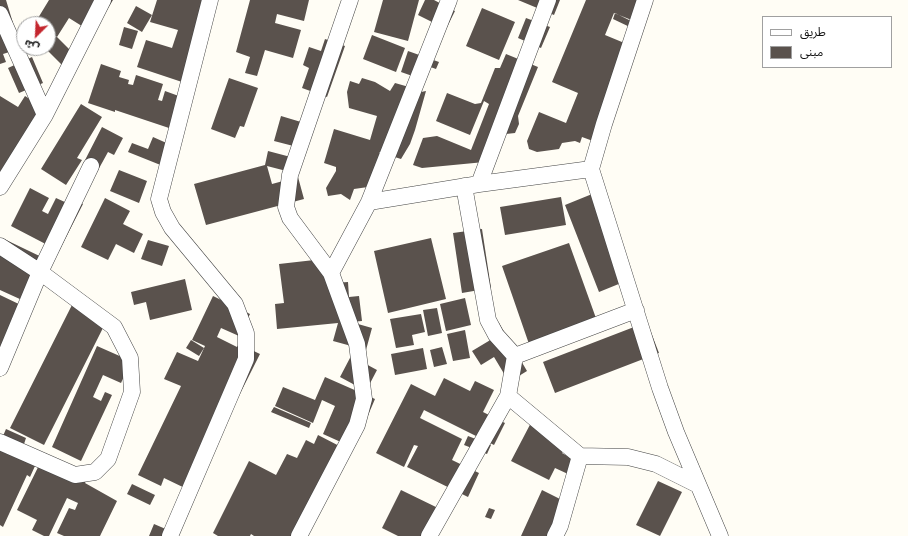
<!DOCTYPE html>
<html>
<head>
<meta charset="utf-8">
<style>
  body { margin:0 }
  #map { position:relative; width:908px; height:536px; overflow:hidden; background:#fffdf5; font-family:"Crimson Pro","Noto Sans Arabic",serif }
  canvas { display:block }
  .legend { position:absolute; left:762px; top:16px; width:130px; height:52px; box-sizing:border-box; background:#fff; border:1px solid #a0a0a0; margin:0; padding:5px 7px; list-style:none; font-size:12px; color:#111 }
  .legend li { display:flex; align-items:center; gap:8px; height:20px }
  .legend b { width:20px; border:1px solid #a0a0a0 }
  .north { position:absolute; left:16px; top:16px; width:40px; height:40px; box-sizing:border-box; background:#fff; border:1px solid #a0a0a0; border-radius:50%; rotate:204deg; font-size:11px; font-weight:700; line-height:16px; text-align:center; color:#111 }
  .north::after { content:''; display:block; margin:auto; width:14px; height:18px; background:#c4262e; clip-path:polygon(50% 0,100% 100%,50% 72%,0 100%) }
</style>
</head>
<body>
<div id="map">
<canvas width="908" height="536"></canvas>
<ul class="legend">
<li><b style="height:5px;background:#fff"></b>طريق</li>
<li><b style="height:11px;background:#5a524d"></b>مبنى</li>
</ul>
<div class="north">ش</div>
</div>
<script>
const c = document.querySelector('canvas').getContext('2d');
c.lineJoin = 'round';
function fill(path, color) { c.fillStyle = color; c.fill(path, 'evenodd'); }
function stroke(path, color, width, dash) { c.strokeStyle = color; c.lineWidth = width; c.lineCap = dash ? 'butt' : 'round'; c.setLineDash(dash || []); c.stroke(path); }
fill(new Path2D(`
  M0 0H6L13 23 10 24 19 49 3 54 6 62 0 64Z
  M49 0H113L93 33 69 18 57 37 48 31V24L35 23Z
  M157 0H204L191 85 137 67 146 40 172 48 178 30 150 22Z
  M250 0H309L304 21 277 14 275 23 301 30 293 58 265 50 257 76 245 73 250 57 236 52Z
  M383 0H419L408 41 374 32Z
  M425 0H434L455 11 446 29 418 15Z
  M518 0H560L554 15Z
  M586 0H648L639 23 614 13 605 35 634 47 593 141 582 137 580 143 575 141 562 143 559 149 537 152 529 149 527 141 539 112 566 123 578 93 552 82Z
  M136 6 152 15 142 32 127 23Z
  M482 8 515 22 499 60 466 46Z
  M615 13 637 24 634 29 613 19Z
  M526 18 550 27 541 48 518 38Z
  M124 27 138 31 132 49 119 45Z
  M372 35 405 48 396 72 363 59Z
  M56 36 75 55 63 66 45 48H48V44Z
  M325 39 345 46 327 97 302 88 309 68 303 65 309 47 321 51Z
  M408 51 439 62 436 69 422 64 418 78 401 72Z
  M506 54 538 67 518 116 519 124 515 133 506 134 495 161 422 168 413 165 423 138 437 136 471 150 489 104 484 101 470 135 436 121 447 93 475 104 481 103 495 68H500Z
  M32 57 43 83 19 93 8 68Z
  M101 64 121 71 119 77 129 80 128 84 133 85 136 75 163 84 158 100 162 101 165 91 187 99 175 130 115 110V112L88 103Z
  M229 78 258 88 244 127 240 126 235 138 211 129Z
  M362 78 375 82 390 91 395 83 409 87 416 93 426 91 415 130 410 144 401 159 379 152 381 173 375 186 354 189 350 200 341 194 328 196 326 188 336 171V167L324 163 334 129 370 140 377 116 349 108 347 92 350 81 359 84Z
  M0 96 18 107 25 96 41 106 0 175Z
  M81 104 102 117 77 158 82 160 66 185 41 169Z
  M281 116 311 125 305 149 274 141Z
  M102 127 123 138 114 155 108 152 97 172 83 164Z
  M153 137 171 145 163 166 128 152 132 143 148 149Z
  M268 151 302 160 298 174 267 166 272 184 298 177 304 199 206 225 194 184 265 165Z
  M119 170 147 181 139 203 110 191Z
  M30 188 49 198 42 211 48 214 56 198 67 203 70 197 83 204 59 251 11 226Z
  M597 192 631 279 599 292 565 205Z
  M561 197 566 225 505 235 500 207Z
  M105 198 130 211 123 224 143 234 134 253 116 244 108 260 81 247Z
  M482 229 491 288 462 293 453 233Z
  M2 238 52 262 33 305 0 290V243Z
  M431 238 446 299 388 313 374 251Z
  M148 240 169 246 162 266 141 259Z
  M569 243 597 321 529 344 502 266Z
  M332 258 335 283 348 282 349 297 359 296 362 321 351 322 372 328 366 350 333 341 338 323 277 329 275 304 284 303 279 264Z
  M185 279 192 310 150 320 146 302 134 305 131 292Z
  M0 295 25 307 0 362Z
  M213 296 250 314 239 336 221 328 217 337 237 347 239 344 260 354 191 491 164 478 161 486 138 475 181 386 164 379 177 352 198 361 205 346 192 340Z
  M76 297 108 318 44 445 10 428Z
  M465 298 471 325 446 331 440 304Z
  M437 308 442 333 428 336 423 310Z
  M421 314 425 332 412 335 414 345 396 348 390 319Z
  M647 322 659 353 555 393 543 362Z
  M499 323 527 371 509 382 494 357 481 365 472 351 497 336 492 327Z
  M465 330 470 358 453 361 447 334Z
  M191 340 204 348 199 356 186 348Z
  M97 346 131 361 121 383 103 375 93 397 101 401 105 392 112 395 81 461 52 447Z
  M442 347 447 364 434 367 430 350Z
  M423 348 427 369 395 375 391 354Z
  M351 356 377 370 366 391 340 377Z
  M325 377 375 399 354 448 323 434 335 406 322 400 313 423 275 406 283 387 315 400Z
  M444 378 470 391 475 381 494 390 483 412 505 423 494 445 424 410 420 418 462 439 452 460 479 473 468 497 407 467 418 446 414 445 404 467 376 453 411 384 435 396Z
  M274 407 311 423 309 428 271 412Z
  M534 417 567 444 562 453 575 460 568 474 555 468 549 480 511 461Z
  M6 429 26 438 23 447 40 455 30 477 27 475 3 527 0 525V443Z
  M318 435 349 451 307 536H254L251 534 250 536H218L213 533 249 461 276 475 287 454 297 458 306 440 314 444Z
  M468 436 491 445 487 454 464 445Z
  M45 453 89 475 85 483 117 501 100 536H64L57 533 69 508 75 510 78 503 67 498 49 536H44L32 530 37 520 17 510Z
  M658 481 682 492 660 536 636 525Z
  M132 484 155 495 150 505 127 494Z
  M401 490 438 508 424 536H398L382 528Z
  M542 490 574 506 560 536H521Z
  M489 508 495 510 491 519 485 517Z
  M154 524 168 530 165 536H149Z`), '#5a524d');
const minor = new Path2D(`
  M645 0 604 124 591 169 660 388 676 432 720 536
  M0 14 45 115
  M479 184 548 0
  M464 186 488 320 496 335 515 356 636 310
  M0 187 45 115 103 0
  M369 202 479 184 591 169
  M0 246 40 272 114 327 130 358 132 392 108 459 95 472 75 475 0 442
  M331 273 369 202 449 0
  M0 368 40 272 91 166
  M508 396 580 456 628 457 656 464 698 485
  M170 536 246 359V333L235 304 172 228 163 212 159 199 210 0
  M299 536 357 425 364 399 357 344 331 273 290 218 286 207 290 175 350 0
  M429 536 508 396 515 356
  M555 536 560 526 580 456`);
stroke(minor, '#444', 17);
stroke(minor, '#fff', 16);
</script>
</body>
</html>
